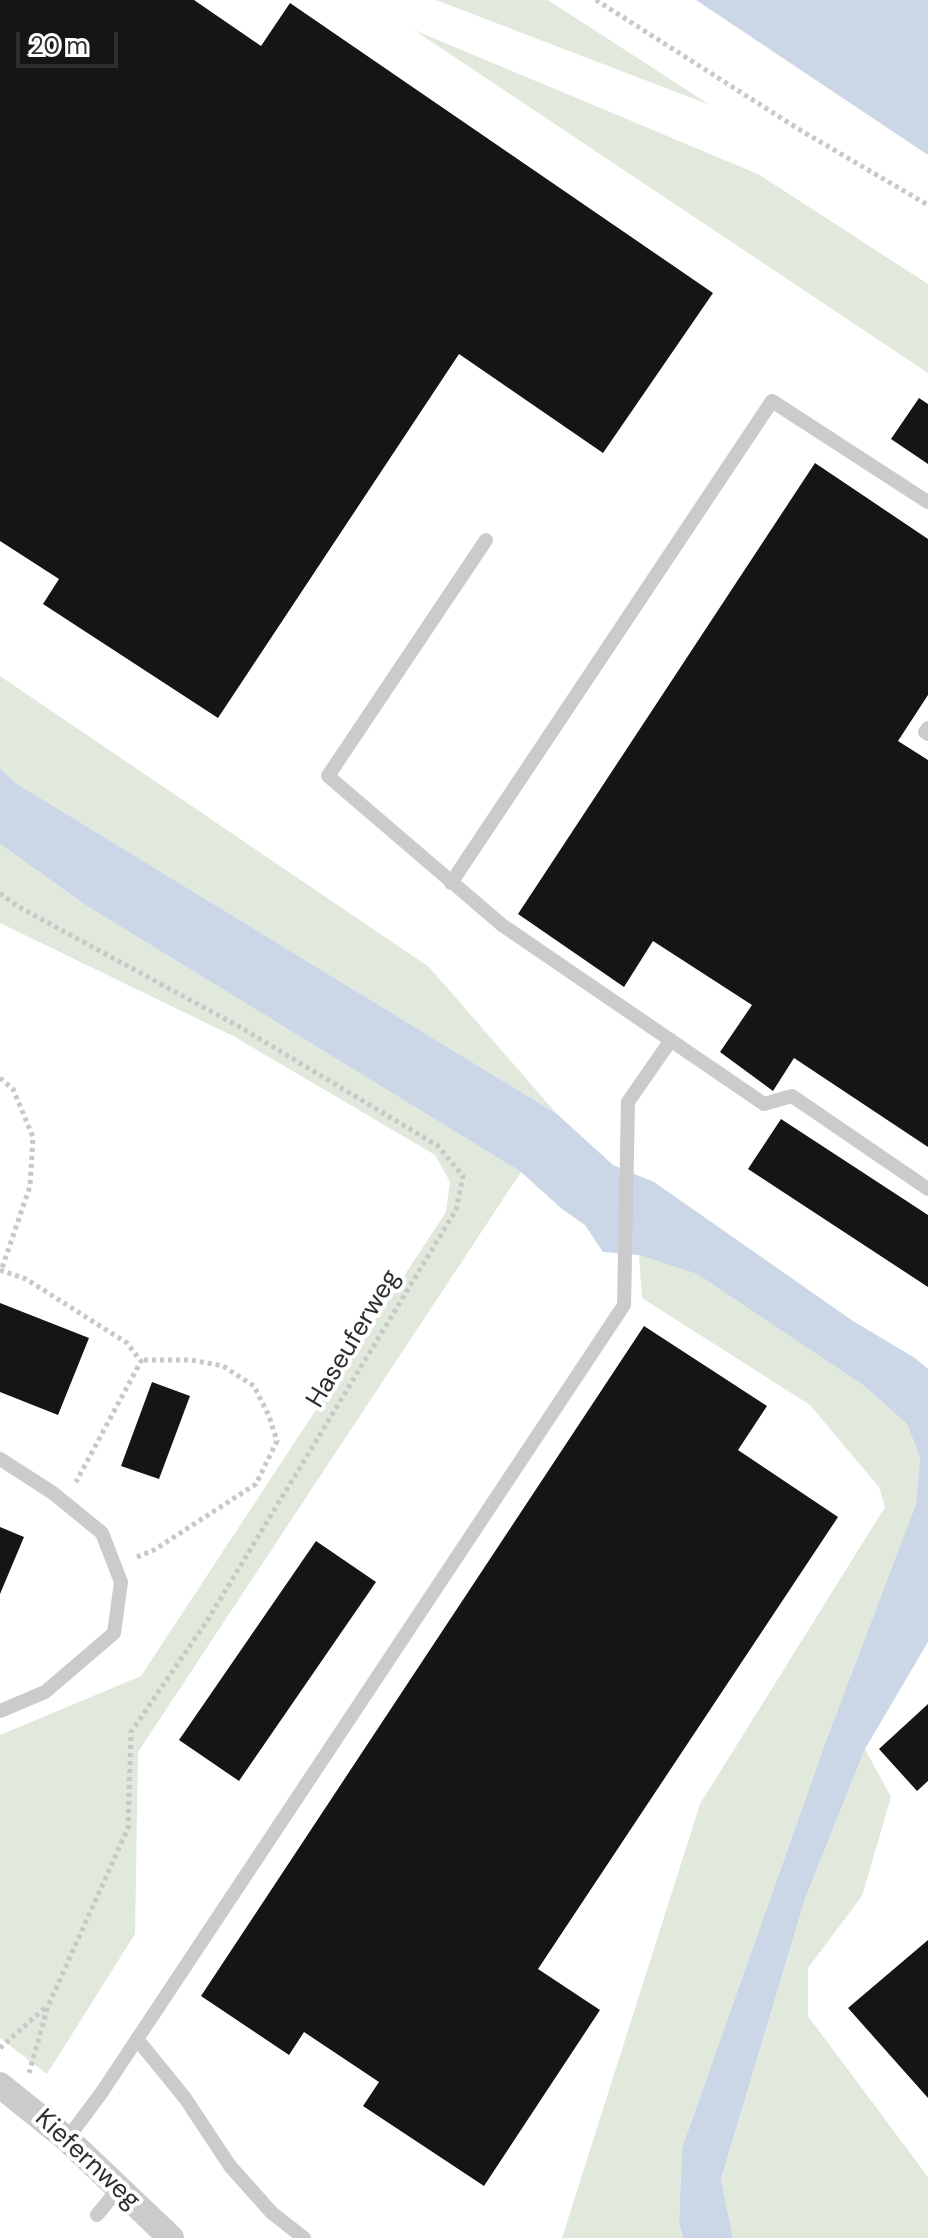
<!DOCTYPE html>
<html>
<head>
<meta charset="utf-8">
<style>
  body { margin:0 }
  #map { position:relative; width:928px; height:2238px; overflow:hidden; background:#fff; font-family:"DM Sans",sans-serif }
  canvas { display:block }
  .scale { position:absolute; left:16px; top:32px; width:102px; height:36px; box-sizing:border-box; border:4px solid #2e2e2e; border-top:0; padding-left:10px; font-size:24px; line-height:28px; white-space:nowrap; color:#2e2e2e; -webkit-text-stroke:6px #fff; paint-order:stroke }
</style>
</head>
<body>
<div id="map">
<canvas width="928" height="2238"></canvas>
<div class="scale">20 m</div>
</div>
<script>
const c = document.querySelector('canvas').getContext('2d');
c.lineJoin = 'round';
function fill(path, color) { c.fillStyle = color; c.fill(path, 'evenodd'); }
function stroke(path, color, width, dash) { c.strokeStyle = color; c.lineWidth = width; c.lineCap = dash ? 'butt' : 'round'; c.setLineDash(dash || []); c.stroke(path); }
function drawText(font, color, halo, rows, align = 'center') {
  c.font = font + ' "DM Sans",sans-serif'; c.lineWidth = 8; c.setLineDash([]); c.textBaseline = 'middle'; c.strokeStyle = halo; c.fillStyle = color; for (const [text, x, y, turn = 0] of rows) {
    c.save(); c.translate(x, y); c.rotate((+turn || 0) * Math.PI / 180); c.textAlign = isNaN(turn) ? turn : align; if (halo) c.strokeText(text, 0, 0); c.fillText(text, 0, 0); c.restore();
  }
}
fill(new Path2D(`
  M436 0H548L710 105Z
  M414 30 758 174 928 284V373Z
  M0 676 429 967 557 1114 14 782 0 768Z
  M0 844 87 906 521 1172 138 1752 135 1934 47 2074 0 2038V1735L141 1676 446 1212 450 1182 435 1155 235 1037 0 923Z
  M639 1255 697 1274 863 1385 907 1424 920 1457 916 1504 827 1738 682 2148 679 2223 683 2238H562L700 1804 885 1507 879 1487 810 1405 642 1298Z
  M865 1749 891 1797 862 1896 808 1968V2016L928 2177V2238H733L721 2181 805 1899Z`), '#e1e9dd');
fill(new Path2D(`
  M696 0H928V155Z
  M0 768 14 782 557 1114 613 1165 654 1182 853 1321 915 1358 928 1369V1642L865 1749 805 1899 721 2180 733 2238H683L679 2223 682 2148 827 1738 916 1504 920 1457 907 1424 863 1385 697 1274 639 1255 603 1252 585 1225 562 1209 521 1172 87 906 0 844Z`), '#cbd7e7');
fill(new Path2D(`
  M0 0H194L261 46 290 3 713 293 603 453 459 354 218 718 43 604 59 579 0 541Z
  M919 398 928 404V464L891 439Z
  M815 463 928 539V695L898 741 928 760V1147L794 1058 773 1091 720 1052 752 1005 653 941 624 987 518 914Z
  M781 1119 928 1215V1287L748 1169Z
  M0 1303 89 1338 58 1415 0 1392Z
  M644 1326 767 1406 738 1450 838 1517 538 1969 600 2010 484 2186 363 2106 379 2082 304 2032 289 2055 201 1996Z
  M152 1382 190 1396 159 1479 121 1466Z
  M0 1527 24 1537 0 1594Z
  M316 1541 376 1582 239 1781 179 1740Z
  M928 1704V1781L917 1791 879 1749Z
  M928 1940V2098L848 2008Z`), '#151515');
stroke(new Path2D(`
  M596 0 800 130 928 205
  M0 893 17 906 240 1027 438 1146 463 1176 456 1210 207 1621 131 1732 128 1828 48 2006 29 2073
  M0 1078 13 1089 33 1137 30 1186 1 1271
  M0 1270 26 1279 127 1343 141 1361 76 1482
  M137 1557 154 1550 256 1484 277 1441 269 1416 254 1386 223 1366 191 1360H140
  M0 2048 47 2006`), '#c8c8c8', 5, [4, 4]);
stroke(new Path2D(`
  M486 540 328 776 502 925 764 1104 792 1096 928 1189
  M928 728 925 732 928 734
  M451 883 772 401 928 502
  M0 1459 53 1493 102 1533 121 1582 114 1633 45 1692 0 1711
  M137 2039 185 2098 230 2166 272 2213 304 2238
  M67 2139 102 2092 624 1305 628 1102 671 1040
  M97 2215 119 2188`), '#cbcbcb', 14);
stroke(new Path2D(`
  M0 2085 67 2139 171 2238`), '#cbcbcb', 26);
drawText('26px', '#2e2e2e', '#fff', [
  ["Haseuferweg",354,1339,-59],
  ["Kiefernweg",87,2160,43]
]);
</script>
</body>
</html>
